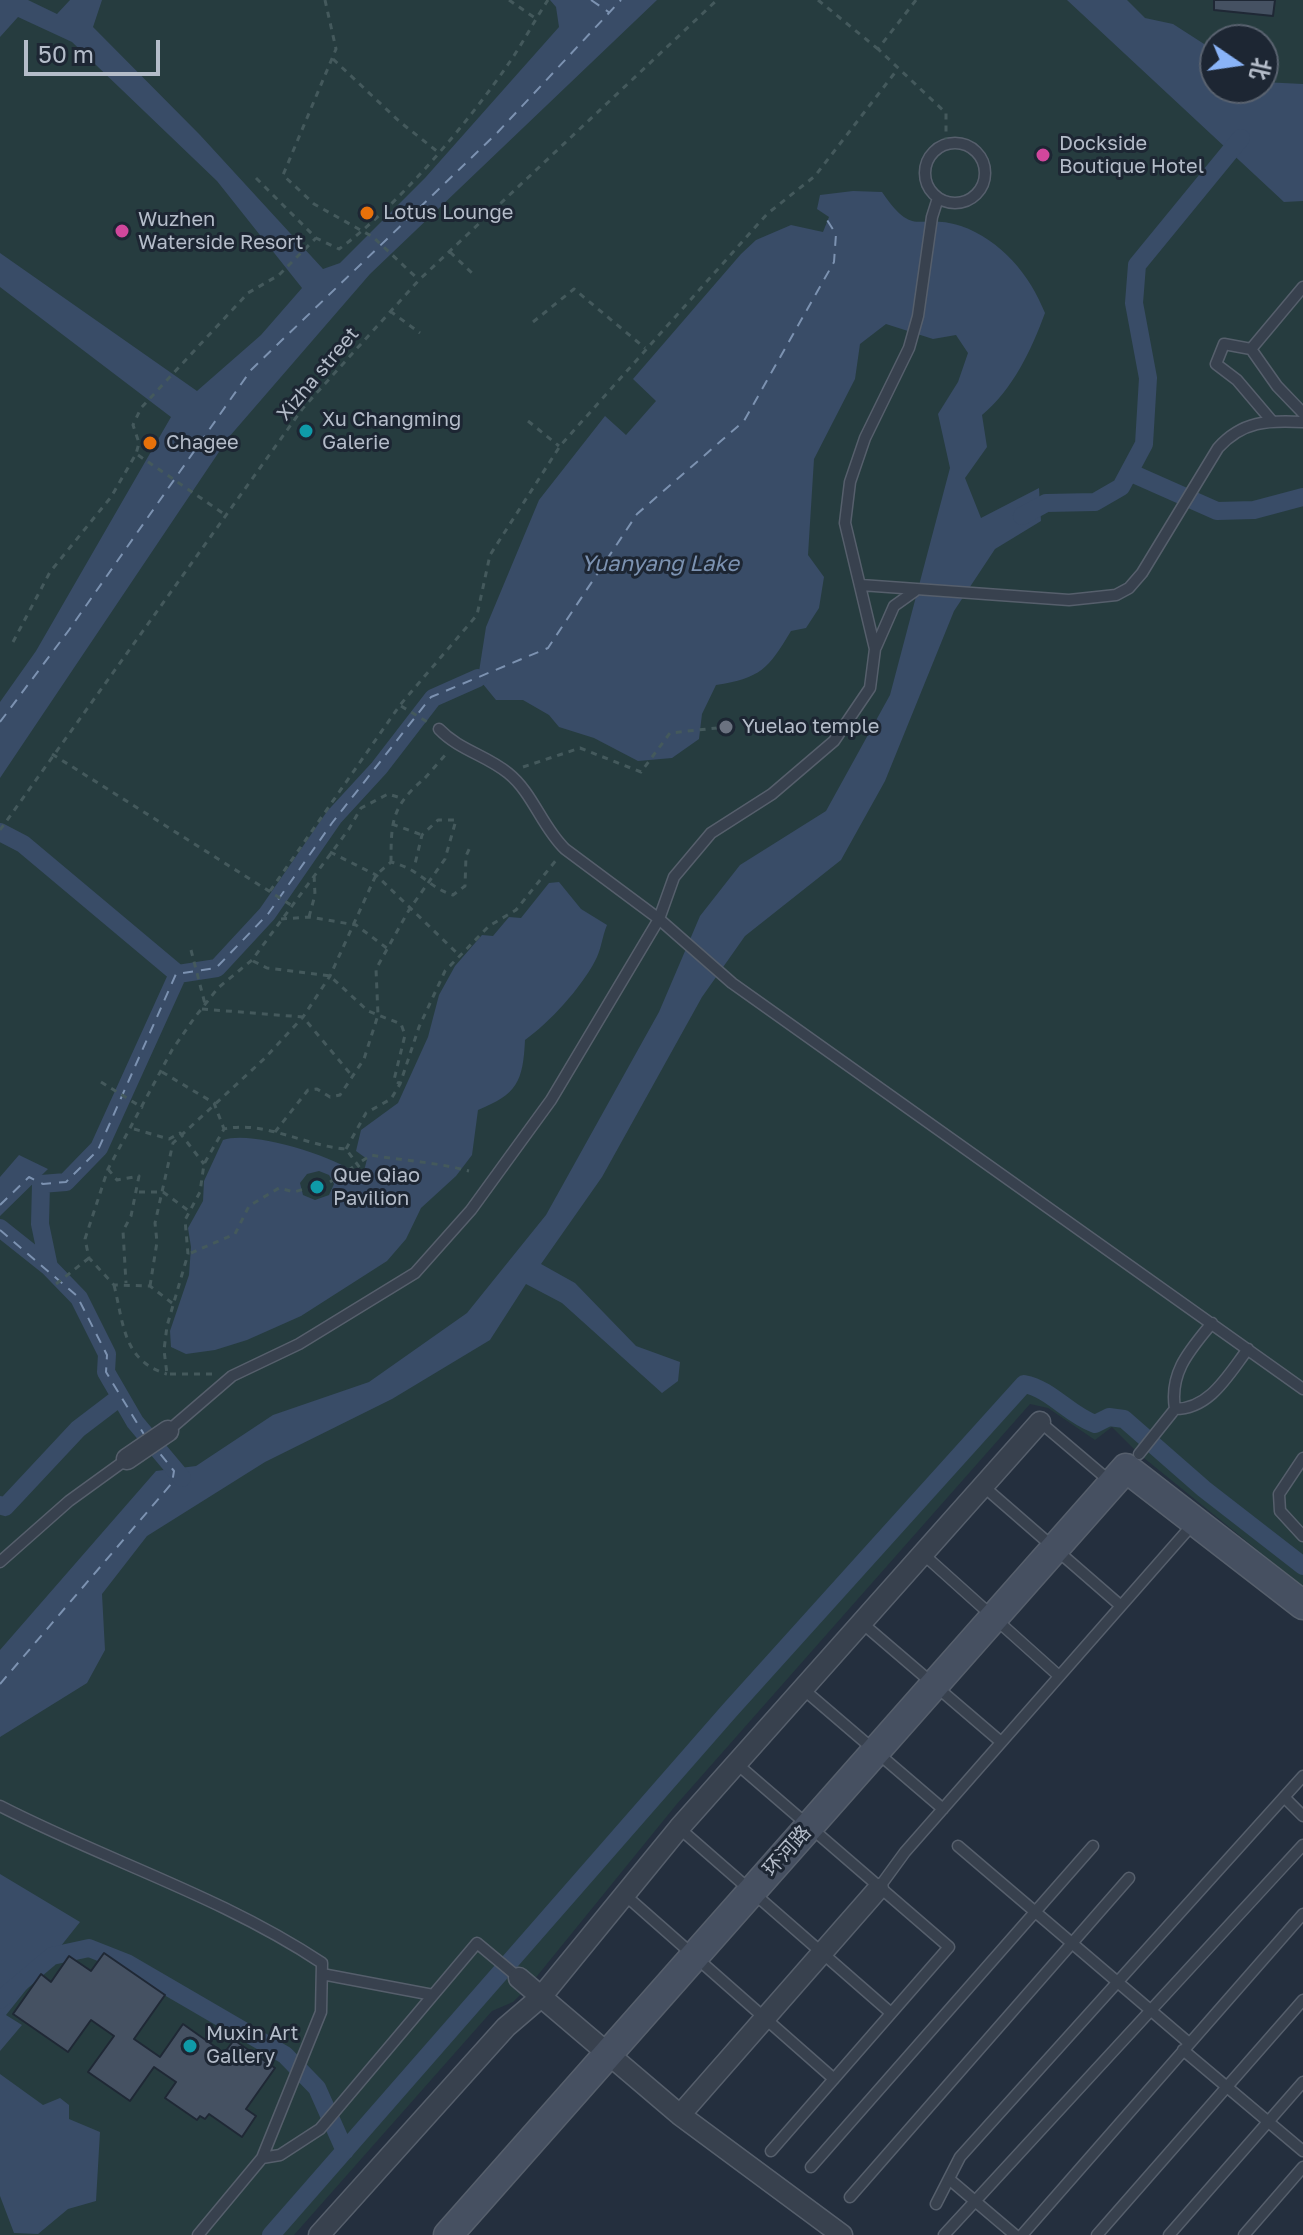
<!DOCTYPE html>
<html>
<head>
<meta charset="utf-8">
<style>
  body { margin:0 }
  #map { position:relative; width:1303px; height:2235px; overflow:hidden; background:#242f3e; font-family:"Golos Text","Noto Sans SC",sans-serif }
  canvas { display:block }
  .north { position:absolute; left:1199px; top:24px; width:80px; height:80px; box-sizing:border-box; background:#1d2633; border:2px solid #59626f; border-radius:50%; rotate:103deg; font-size:22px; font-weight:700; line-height:32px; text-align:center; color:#b4bcc9 }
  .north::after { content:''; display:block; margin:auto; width:28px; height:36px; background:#8ab4f8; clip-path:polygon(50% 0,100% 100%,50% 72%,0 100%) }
  .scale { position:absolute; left:24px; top:40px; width:136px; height:36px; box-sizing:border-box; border:4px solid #b4bcc9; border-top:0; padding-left:10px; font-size:24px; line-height:28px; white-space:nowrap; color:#b4bcc9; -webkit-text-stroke:6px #1d2633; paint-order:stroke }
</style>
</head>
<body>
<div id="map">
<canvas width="1303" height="2235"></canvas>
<div class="north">北</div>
<div class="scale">50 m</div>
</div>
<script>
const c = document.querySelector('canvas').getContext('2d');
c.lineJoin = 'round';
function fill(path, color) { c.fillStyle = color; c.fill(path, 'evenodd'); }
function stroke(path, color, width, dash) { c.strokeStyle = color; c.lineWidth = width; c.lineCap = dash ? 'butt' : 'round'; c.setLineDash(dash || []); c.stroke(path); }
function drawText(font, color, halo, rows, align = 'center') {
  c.font = font + ' "Golos Text","Noto Sans SC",sans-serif'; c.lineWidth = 6; c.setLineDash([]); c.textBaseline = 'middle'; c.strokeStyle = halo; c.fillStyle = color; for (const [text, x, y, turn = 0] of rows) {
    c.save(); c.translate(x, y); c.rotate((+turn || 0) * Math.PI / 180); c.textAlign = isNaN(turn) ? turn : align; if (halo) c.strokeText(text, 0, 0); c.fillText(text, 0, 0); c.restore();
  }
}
fill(new Path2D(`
  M0 0H1303V1587L1139 1454 1112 1427 1095 1440 1048 1408 1030 1404 676 1805 529 1986 513 2002 492 2011 294 2235H0ZM1215 40H1263V88H1215Z`), '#263c3f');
fill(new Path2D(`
  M0 0H28L57 14 70 0H102L93 27 200 135 323 269 340 263 425 178 559 27 556 7 550 0H657L370 274 229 437 0 778V702L36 651 171 417 0 287V253L197 391 261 335 302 288 217 181 72 42 18 17 0 37Z
  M1067 0H1127L1145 18 1173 24 1215 51V88H1263V82L1303 84V201L1284 202Z
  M853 191 882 192C915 240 917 212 961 226 1001 240 1030 275 1045 313 1031 351 1013 389 982 415L987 447 965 478 981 518 1039 488 1041 521 995 549 954 611 885 781 841 860 745 936 702 997 602 1177 541 1264 575 1283 636 1346 680 1362 678 1381 662 1393 562 1303 526 1284 490 1340 392 1399 265 1462 147 1536 102 1594 105 1650 87 1683 0 1737V1650L156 1471 196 1466 273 1415 369 1382 467 1313 546 1215 659 1012 700 916 740 865 826 811 890 695 950 468 938 414 958 382 968 353 956 335 933 339 886 324 860 344 855 379 814 459 808 555 824 577 819 608 806 628 791 631C768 669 761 678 716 685L702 714 699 739 672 758 638 761 594 738 559 727 549 715 523 700H496L478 678 486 627 539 500 605 416 626 435 656 401 633 379 741 254 756 240 791 225 823 232 829 217 817 209 820 195Z
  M559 882 581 909 607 925C602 937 601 951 595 961 581 988 549 1023 525 1040 523 1082 517 1094 478 1110L472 1155 456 1176 421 1208 406 1239 387 1261 301 1316 247 1340 215 1350 186 1354 171 1347 170 1331 189 1275 191 1247 188 1228 203 1201 204 1181 223 1140C251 1130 331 1155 356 1173L364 1171 367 1159 356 1151 361 1130 398 1103 428 1037 439 995 455 966 482 935 493 936 509 917 521 918 549 883ZM319 1171 329 1175 334 1184 329 1195 315 1200 303 1195 300 1183 307 1174Z
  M19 1155 48 1169 0 1216V1177Z
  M0 1874 80 1922 6 2015 22 2025 0 2051Z
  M0 2074 43 2105 60 2098 69 2105V2119L100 2132 96 2201 68 2209 38 2234 14 2233 0 2196Z`), '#394c67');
stroke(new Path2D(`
  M1129 472 1217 511 1254 510 1303 497
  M1022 516 1046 503 1095 502 1121 487 1144 444 1148 378 1134 303 1137 265 1241 138
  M0 832 23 844 178 974 217 968 267 914 334 817 379 768 433 698 478 678
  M178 974 99 1148 66 1182 41 1184 40 1224 49 1267 79 1298 107 1354 106 1372 135 1422 182 1478
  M0 1228 49 1267
  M0 1505 5 1507 78 1429 120 1397
  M0 2000 52 1956 89 1948 127 1963 285 2055 317 2088 345 2151
  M271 2235 730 1710 1024 1384C1051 1389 1069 1415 1095 1424L1109 1417 1124 1419 1204 1489 1303 1566`), '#394c67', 18);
stroke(new Path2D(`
  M591 0 610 13
  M0 722 69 630 251 370 497 133 621 0
  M0 1205 29 1177 43 1184 66 1182 98 1150 176 974 216 968 268 914 332 823 431 697 548 648 637 514 744 421 834 262 836 234 827 220
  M0 1230 77 1296 107 1355 106 1372 145 1436
  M0 1684 172 1483 174 1471 157 1450`), '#7c92b1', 2, [10, 8]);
const building = new Path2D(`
  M1214 0H1275L1273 16 1214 10Z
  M104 1953 165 1995 134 2039 160 2057 183 2024 224 2053 234 2040 275 2068 246 2109 256 2116 242 2137 209 2114 205 2119 200 2116 197 2120 165 2098 176 2082 154 2067 130 2101 88 2072 114 2036 91 2020 68 2052 13 2014 41 1974 51 1982 69 1956 91 1971Z`);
fill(building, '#455162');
stroke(building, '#1f2835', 2);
const lane = new Path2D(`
  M925 173a30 30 0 1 1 60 0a30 30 0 1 1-60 0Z
  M1303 287 1251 349 1277 386 1303 413
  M1251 349 1224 344 1216 364 1237 380 1271 420
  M861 585 1069 600 1116 595 1129 588 1142 573 1218 448C1242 421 1268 420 1303 422
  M876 647 894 606 915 591
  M439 729C459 750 486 755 508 773 533 793 542 827 565 849L659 919 732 983 1303 1389
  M1175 1409C1210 1409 1228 1375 1248 1349
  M1040 1422 1112 1483
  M168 1431 232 1376 299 1344 415 1273 471 1210 551 1100 659 919 674 877 711 833 772 794 834 741 870 688 875 649 845 523 850 482 865 438 909 348 918 316 932 217 938 198
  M1139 1454 1175 1409C1169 1372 1190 1350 1212 1323
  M1303 1458 1279 1494 1280 1511 1303 1536
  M983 1486 1121 1606
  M923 1554 1059 1676
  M0 1562 69 1501 127 1459
  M862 1623 1001 1742
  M803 1689 943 1809
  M737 1764 949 1947 771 2151
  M1284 1797 1303 1816
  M0 1806C107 1861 221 1896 322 1963L321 2012 262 2158 198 2235
  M679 1828 891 2013
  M958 1846 1189 2043
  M878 1889 905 1852 1193 1524
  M625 1895 834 2079
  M322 1974 433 1995
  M1183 2050 1303 2151
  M262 2158 280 2155 320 2129 477 1943 519 1978
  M811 2167 1093 1846
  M949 2179 1015 2235
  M850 2197 1129 1878
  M936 2204 960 2157 1303 1776
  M944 2235 1303 1845
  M1022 2235 1303 1914
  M1097 2235 1303 2000
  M1169 2235 1303 2082
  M1244 2235 1303 2167`);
const street = new Path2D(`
  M127 1459 168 1431
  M519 1978 680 2115 842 2235
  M680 2115 878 1889
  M319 2235 506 2027 541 1997 679 1828 1040 1422`);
const secondary = new Path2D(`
  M448 2235 1126 1468 1303 1605`);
stroke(lane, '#565f6c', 13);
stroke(street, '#565f6c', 23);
stroke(secondary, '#565f6c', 31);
stroke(new Path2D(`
  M325 0 336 49 283 175 314 204 373 237 419 280
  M509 0 535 18
  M818 0 878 49
  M916 0 878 49 946 113V143
  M333 59 400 122 438 152
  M256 178 316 238 339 249C397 207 468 123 509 63 523 43 534 21 548 0
  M450 252 473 274
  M390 311 420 333
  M533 322 574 289 645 348
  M528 421 559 446
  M138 455 227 516
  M13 642 50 572 111 497 136 454 139 443 133 425 141 408 248 293 279 275 316 238
  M401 706 429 723
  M52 754 291 905
  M523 767 580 748 641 772 670 733 726 727
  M425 778 446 754
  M392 824 422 835
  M0 830 303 408 419 280 717 0
  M330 852 376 875 460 956
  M391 862C391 820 392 806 425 778
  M270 891 400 705 477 615 490 555 560 446 767 214 815 176 897 70
  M309 917 315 895 314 874
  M281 919 309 917 356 925 388 949
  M191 950 205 1004
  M253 961 267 968 330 976 368 1011 401 1024 405 1035 394 1080 400 1084
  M202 1009 303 1017 353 1077
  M162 1072 214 1103 224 1129
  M101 1082 143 1108
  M134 1129 169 1139 180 1133 204 1164
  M275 1132 308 1090 317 1089 330 1097 340 1095 364 1059 378 1015 376 969 409 910 445 859 456 820H438L422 835 414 868
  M346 1149 366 1113 391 1099 400 1084 419 1027 445 971 489 926 516 910 557 859
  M362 1161 371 1155C404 1161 436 1162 469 1171
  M108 1169 117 1180 139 1176 131 1216 123 1231 126 1283
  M330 1182 353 1167
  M139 1192H163L189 1211
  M191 1253 235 1234 249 1206 279 1188 294 1192 304 1189
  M56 1284 89 1258
  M114 1285C124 1325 123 1361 167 1374
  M150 1286 157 1242 155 1223 173 1143 265 1058 303 1017 330 976 376 875 391 862C422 870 427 887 453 895L465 886 466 856 471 845
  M172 1303 150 1286 114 1285 89 1258 85 1239 108 1169 172 1050 195 1017 218 988 252 960 349 829 361 808 388 794 401 798
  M212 1374H167L164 1350 167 1326 188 1254 185 1220 200 1192 204 1164 224 1129C264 1120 305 1146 346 1149L360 1168`), '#44595c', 3, [6, 6]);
stroke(lane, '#38414e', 10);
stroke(street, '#38414e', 20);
stroke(secondary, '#465061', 28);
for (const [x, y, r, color] of [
  [1043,155,8,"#d1479c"],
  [367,213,8,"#e8710a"],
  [122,231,8,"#d1479c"],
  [306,431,8,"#0f9aa8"],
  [150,443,8,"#e8710a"],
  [726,727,8,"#6b7280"],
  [317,1187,8,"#0f9aa8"],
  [190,2046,8,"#0f9aa8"]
]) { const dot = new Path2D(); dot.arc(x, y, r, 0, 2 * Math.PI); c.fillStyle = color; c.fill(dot); stroke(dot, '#1d2633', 3); }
drawText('20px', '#b4bcc9', '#1d2633', [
  ["Dockside",1059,144],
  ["Boutique Hotel",1059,167],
  ["Lotus Lounge",383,213],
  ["Wuzhen",138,220],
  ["Waterside Resort",138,243],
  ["Xu Changming",322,420],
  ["Galerie",322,443],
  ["Chagee",166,443],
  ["Yuelao temple",742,727],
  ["Que Qiao",333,1176],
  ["Pavilion",333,1199],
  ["Muxin Art",206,2034],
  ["Gallery",206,2057]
], 'left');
drawText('20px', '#b4bcc9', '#1d2633', [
  ["Xizha street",318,374,-50],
  ["环河路",787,1851,-48]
]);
drawText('italic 22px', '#7c92b1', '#1d2633', [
  ["Yuanyang Lake",660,564]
]);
</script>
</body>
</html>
